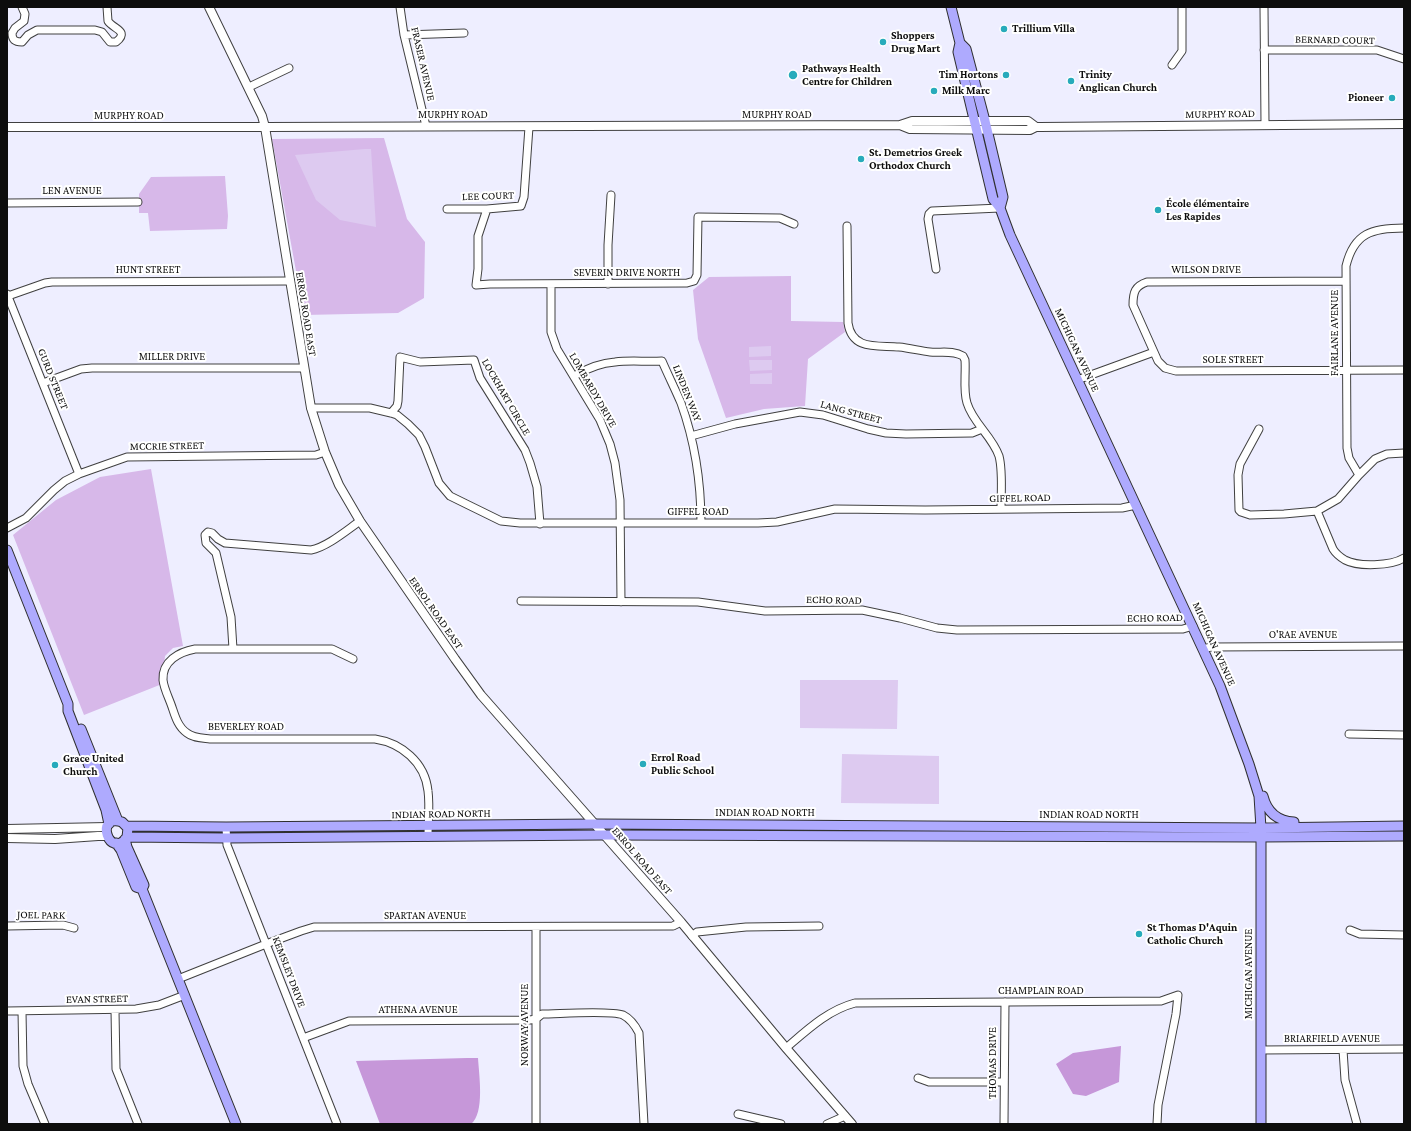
<!DOCTYPE html>
<html>
<head>
<meta charset="utf-8">
<style>
  body { margin:0 }
  #map { position:relative; width:1411px; height:1131px; overflow:hidden; background:#eef; font-family:"Crimson Pro",serif }
  canvas { display:block }
  .frame { position:absolute; inset:0; border:8px solid #0d0d0d; pointer-events:none }
</style>
</head>
<body>
<div id="map">
<canvas width="1411" height="1131"></canvas>
<div class="frame"></div>
</div>
<script>
const c = document.querySelector('canvas').getContext('2d');
c.lineJoin = 'round';
function fill(path, color) { c.fillStyle = color; c.fill(path, 'evenodd'); }
function stroke(path, color, width, dash) { c.strokeStyle = color; c.lineWidth = width; c.lineCap = dash ? 'butt' : 'round'; c.setLineDash(dash || []); c.stroke(path); }
function drawText(font, color, halo, rows, align = 'center') {
  c.font = font + ' "Crimson Pro",serif'; c.lineWidth = 4; c.setLineDash([]); c.textBaseline = 'middle'; c.strokeStyle = halo; c.fillStyle = color; for (const [text, x, y, turn = 0] of rows) {
    c.save(); c.translate(x, y); c.rotate((+turn || 0) * Math.PI / 180); c.textAlign = isNaN(turn) ? turn : align; if (halo) c.strokeText(text, 0, 0); c.fillText(text, 0, 0); c.restore();
  }
}
fill(new Path2D(`
  M384 138 407 219 425 242 424 298 398 313 304 315 272 139Z
  M225 176 228 216 227 229 150 231 148 213H139V194L151 177Z
  M791 276V321L843 322 845 332 808 359 805 406 764 409 726 418 698 339 693 290 709 277Z
  M151 469 183 646 173 648 165 656 162 684 84 715 13 535 56 500 100 477Z`), '#d7b8e9');
fill(new Path2D(`
  M1121 1046 1119 1082 1086 1096 1073 1094 1056 1064 1073 1053Z
  M467 1058H478C479 1075 485 1113 471 1124H380L356 1061Z`), '#c697d9');
fill(new Path2D(`
  M365 149H371L376 227 340 220 316 200 295 155Z
  M771 346V356L749 357V347Z
  M749 360H772V370L750 371Z
  M772 373V384H750V374Z
  M800 680H898L897 729 800 728Z
  M842 754 939 756V804L841 803Z`), '#ddcaf0');
const minor = new Path2D(`
  M22 7 25 14 24 21 15 28 12 33C12 40 15 42 22 42L28 35 37 30H95L102 32 110 42H116C130 31 113 29 108 21L107 7
  M400 7 404 35 426 126
  M1264 7 1265 124
  M404 35 464 33
  M1264 50H1377L1404 59
  M1172 65 1182 51V7
  M249 87 289 68
  M7 203 138 202
  M447 209H487L521 206 524 197 529 127
  M487 209 478 236V269L476 285 490 284 687 283 694 281 697 275 698 217 780 218 794 224
  M847 226 848 323C852 351 878 345 899 347 910 348 920 351 930 352 941 353 953 350 963 356L965 360C966 374 963 390 967 403 973 423 992 436 999 456 1003 471 1001 493 1001 509
  M936 269 928 219 929 214 932 211 1000 208
  M1346 281 1147 282C1135 286 1133 292 1133 305L1158 361 1165 368 1176 371 1404 370
  M608 284V245L611 195
  M551 285V332L557 349 600 420 610 444 615 463 620 500 621 602
  M7 294 79 474
  M8 296 45 283 52 282 289 281
  M574 376C586 369 600 363 615 362 630 360 646 362 662 361 668 375 675 389 681 403 695 442 701 482 701 523
  M1077 380 1154 352
  M43 383 81 369 92 368H303
  M311 408H370L391 413 397 415 408 424 419 435 425 447 439 483 450 496 501 521 520 523H758L777 522 835 509 925 510 1122 508 1136 505
  M391 413 397 406 398 401 400 357 420 362 474 360 480 378 525 450 530 463 537 487 540 524
  M1259 429 1240 464 1238 475 1239 510 1241 512 1250 515 1284 514 1317 511 1338 499 1359 475 1375 459 1387 454 1404 453
  M691 436 735 424 800 412 823 415 868 429 886 433 906 434 972 433 982 429
  M1359 475 1349 458 1347 448 1346 266C1354 233 1372 228 1404 228
  M1317 511 1333 549C1336 554 1340 557 1345 560 1358 567 1391 566 1404 558
  M7 528 26 518 54 490 65 481 79 474 127 457 316 455 325 452
  M521 601 698 602 765 611 862 610 900 618 937 628 957 630 1183 629 1193 626
  M233 649 231 617 216 553 206 543 205 535 208 532 212 533 218 539 225 543 311 550C327 547 347 530 360 521
  M1203 649 1211 647 1404 646
  M353 659 332 649H195C179 652 162 661 163 680 164 689 169 698 172 707 175 716 178 727 187 733 193 738 202 738 210 739H375C401 743 425 762 428 791 430 806 428 822 428 837
  M1349 734 1404 735
  M226 827 227 845 337 1124
  M7 926 63 925 74 928
  M1350 930 1360 934 1404 935
  M692 936 697 932 746 927 819 926
  M178 979 266 944 301 931 314 927 673 926 681 922
  M115 1010 116 1069 138 1124
  M7 1011 136 1009 159 1005 185 995
  M22 1011 23 1066 28 1084 45 1124
  M303 1038 349 1021 530 1020 536 1019 542 1014C558 1014 610 1010 623 1015 631 1019 635 1025 639 1033L644 1124
  M786 1048C807 1030 828 1010 855 1003L1161 1001 1178 995 1176 1014 1158 1105 1157 1124
  M1261 1050 1404 1049
  M1343 1050 1345 1080 1357 1124
  M918 1078 929 1082H1004
  M738 1114 781 1124
  M536 1124V927
  M827 1124 845 1116
  M1004 1124 1005 1002`);
const tertiary = new Path2D(`
  M209 7 262 116 265 127 311 408 325 452 339 485 360 521 455 659 481 695 681 922 786 1048 852 1124
  M900 125 912 121H1028L1036 127
  M7 127H265L900 125 910 129 1030 130 1036 127H1040L1404 124
  M7 829 107 827
  M7 838 55 839 98 836H107`);
const secondary = new Path2D(`
  M951 7 960 43 958 52 993 199 1000 208 1010 235 1220 686 1249 764 1259 796 1261 828V1124
  M960 43 966 49 985 121 1003 197 1000 208
  M7 550 68 704V711L106 810 109 824
  M81 729 118 821
  M1263 796C1267 812 1277 821 1294 822
  M127 826 226 827 595 824 1261 828 1404 826
  M127 837 128 828 122 822C93 813 110 861 127 837L226 838 604 835 1261 837 1404 836
  M125 839 127 847 144 885 142 889
  M116 843 121 850 136 887 142 889 236 1124`);
stroke(minor, '#404040', 9);
stroke(tertiary, '#404040', 10);
stroke(secondary, '#2f2f2f', 11);
stroke(minor, '#fff', 7);
stroke(tertiary, '#fff', 8);
stroke(secondary, '#aeaafe', 9);
for (const [x, y, r, color] of [
  [1004,29,4,"#27abbb"],
  [883,42,4,"#27abbb"],
  [793,75,5,"#27abbb"],
  [1006,75,4,"#27abbb"],
  [1071,81,4,"#27abbb"],
  [934,91,4,"#27abbb"],
  [1392,98,4,"#27abbb"],
  [861,159,4,"#27abbb"],
  [1158,210,4,"#27abbb"],
  [643,764,4,"#27abbb"],
  [55,765,4,"#27abbb"],
  [1139,934,4,"#27abbb"]
]) { const dot = new Path2D(); dot.arc(x, y, r, 0, 2 * Math.PI); c.fillStyle = color; c.fill(dot); stroke(dot, '#fff', 1.5); }
drawText('bold 11px', '#0d0d0d', '#fff', [
  ["Trillium Villa",1012,29],
  ["Shoppers",891,36],
  ["Drug Mart",891,49],
  ["Pathways Health",802,69],
  ["Centre for Children",802,82],
  ["Tim Hortons",998,75,"right"],
  ["Trinity",1079,75],
  ["Anglican Church",1079,88],
  ["Milk Marc",942,91],
  ["Pioneer",1384,98,"right"],
  ["St. Demetrios Greek",869,153],
  ["Orthodox Church",869,166],
  ["École élémentaire",1166,204],
  ["Les Rapides",1166,217],
  ["Errol Road",651,758],
  ["Public School",651,771],
  ["Grace United",63,759],
  ["Church",63,772],
  ["St Thomas D'Aquin",1147,928],
  ["Catholic Church",1147,941]
], 'left');
drawText('11px', '#0d0d0d', '#fff', [
  ["BERNARD COURT",1335,40,1],
  ["FRASER AVENUE",423,64,77],
  ["MURPHY ROAD",1220,114,-1],
  ["MURPHY ROAD",453,115],
  ["MURPHY ROAD",777,115],
  ["MURPHY ROAD",129,116],
  ["LEN AVENUE",72,191],
  ["LEE COURT",488,196,-2],
  ["HUNT STREET",148,270],
  ["WILSON DRIVE",1206,270],
  ["SEVERIN DRIVE NORTH",627,273],
  ["ERROL ROAD EAST",306,314,81],
  ["FAIRLANE AVENUE",1335,333,-90],
  ["MICHIGAN AVENUE",1077,350,65],
  ["MILLER DRIVE",172,357],
  ["SOLE STREET",1233,360],
  ["GURD STREET",53,379,68],
  ["LOMBARDY DRIVE",593,390,60],
  ["LINDEN WAY",687,393,68],
  ["LOCKHART CIRCLE",506,397,60],
  ["LANG STREET",851,412,15],
  ["MCCRIE STREET",167,446,-1],
  ["GIFFEL ROAD",1020,498,-1],
  ["GIFFEL ROAD",698,512],
  ["ECHO ROAD",834,600,1],
  ["ERROL ROAD EAST",436,613,55],
  ["ECHO ROAD",1155,618,-1],
  ["O'RAE AVENUE",1303,635],
  ["MICHIGAN AVENUE",1214,644,66],
  ["BEVERLEY ROAD",246,727],
  ["INDIAN ROAD NORTH",765,813],
  ["INDIAN ROAD NORTH",441,814,-1],
  ["INDIAN ROAD NORTH",1089,815],
  ["ERROL ROAD EAST",642,861,49],
  ["JOEL PARK",41,915,1],
  ["SPARTAN AVENUE",425,916],
  ["KEMSLEY DRIVE",289,972,69],
  ["MICHIGAN AVENUE",1249,974,-90],
  ["CHAMPLAIN ROAD",1041,991],
  ["EVAN STREET",97,999,-1],
  ["ATHENA AVENUE",418,1010],
  ["NORWAY AVENUE",525,1025,-90],
  ["BRIARFIELD AVENUE",1332,1039],
  ["THOMAS DRIVE",993,1063,-90]
]);
</script>
</body>
</html>
